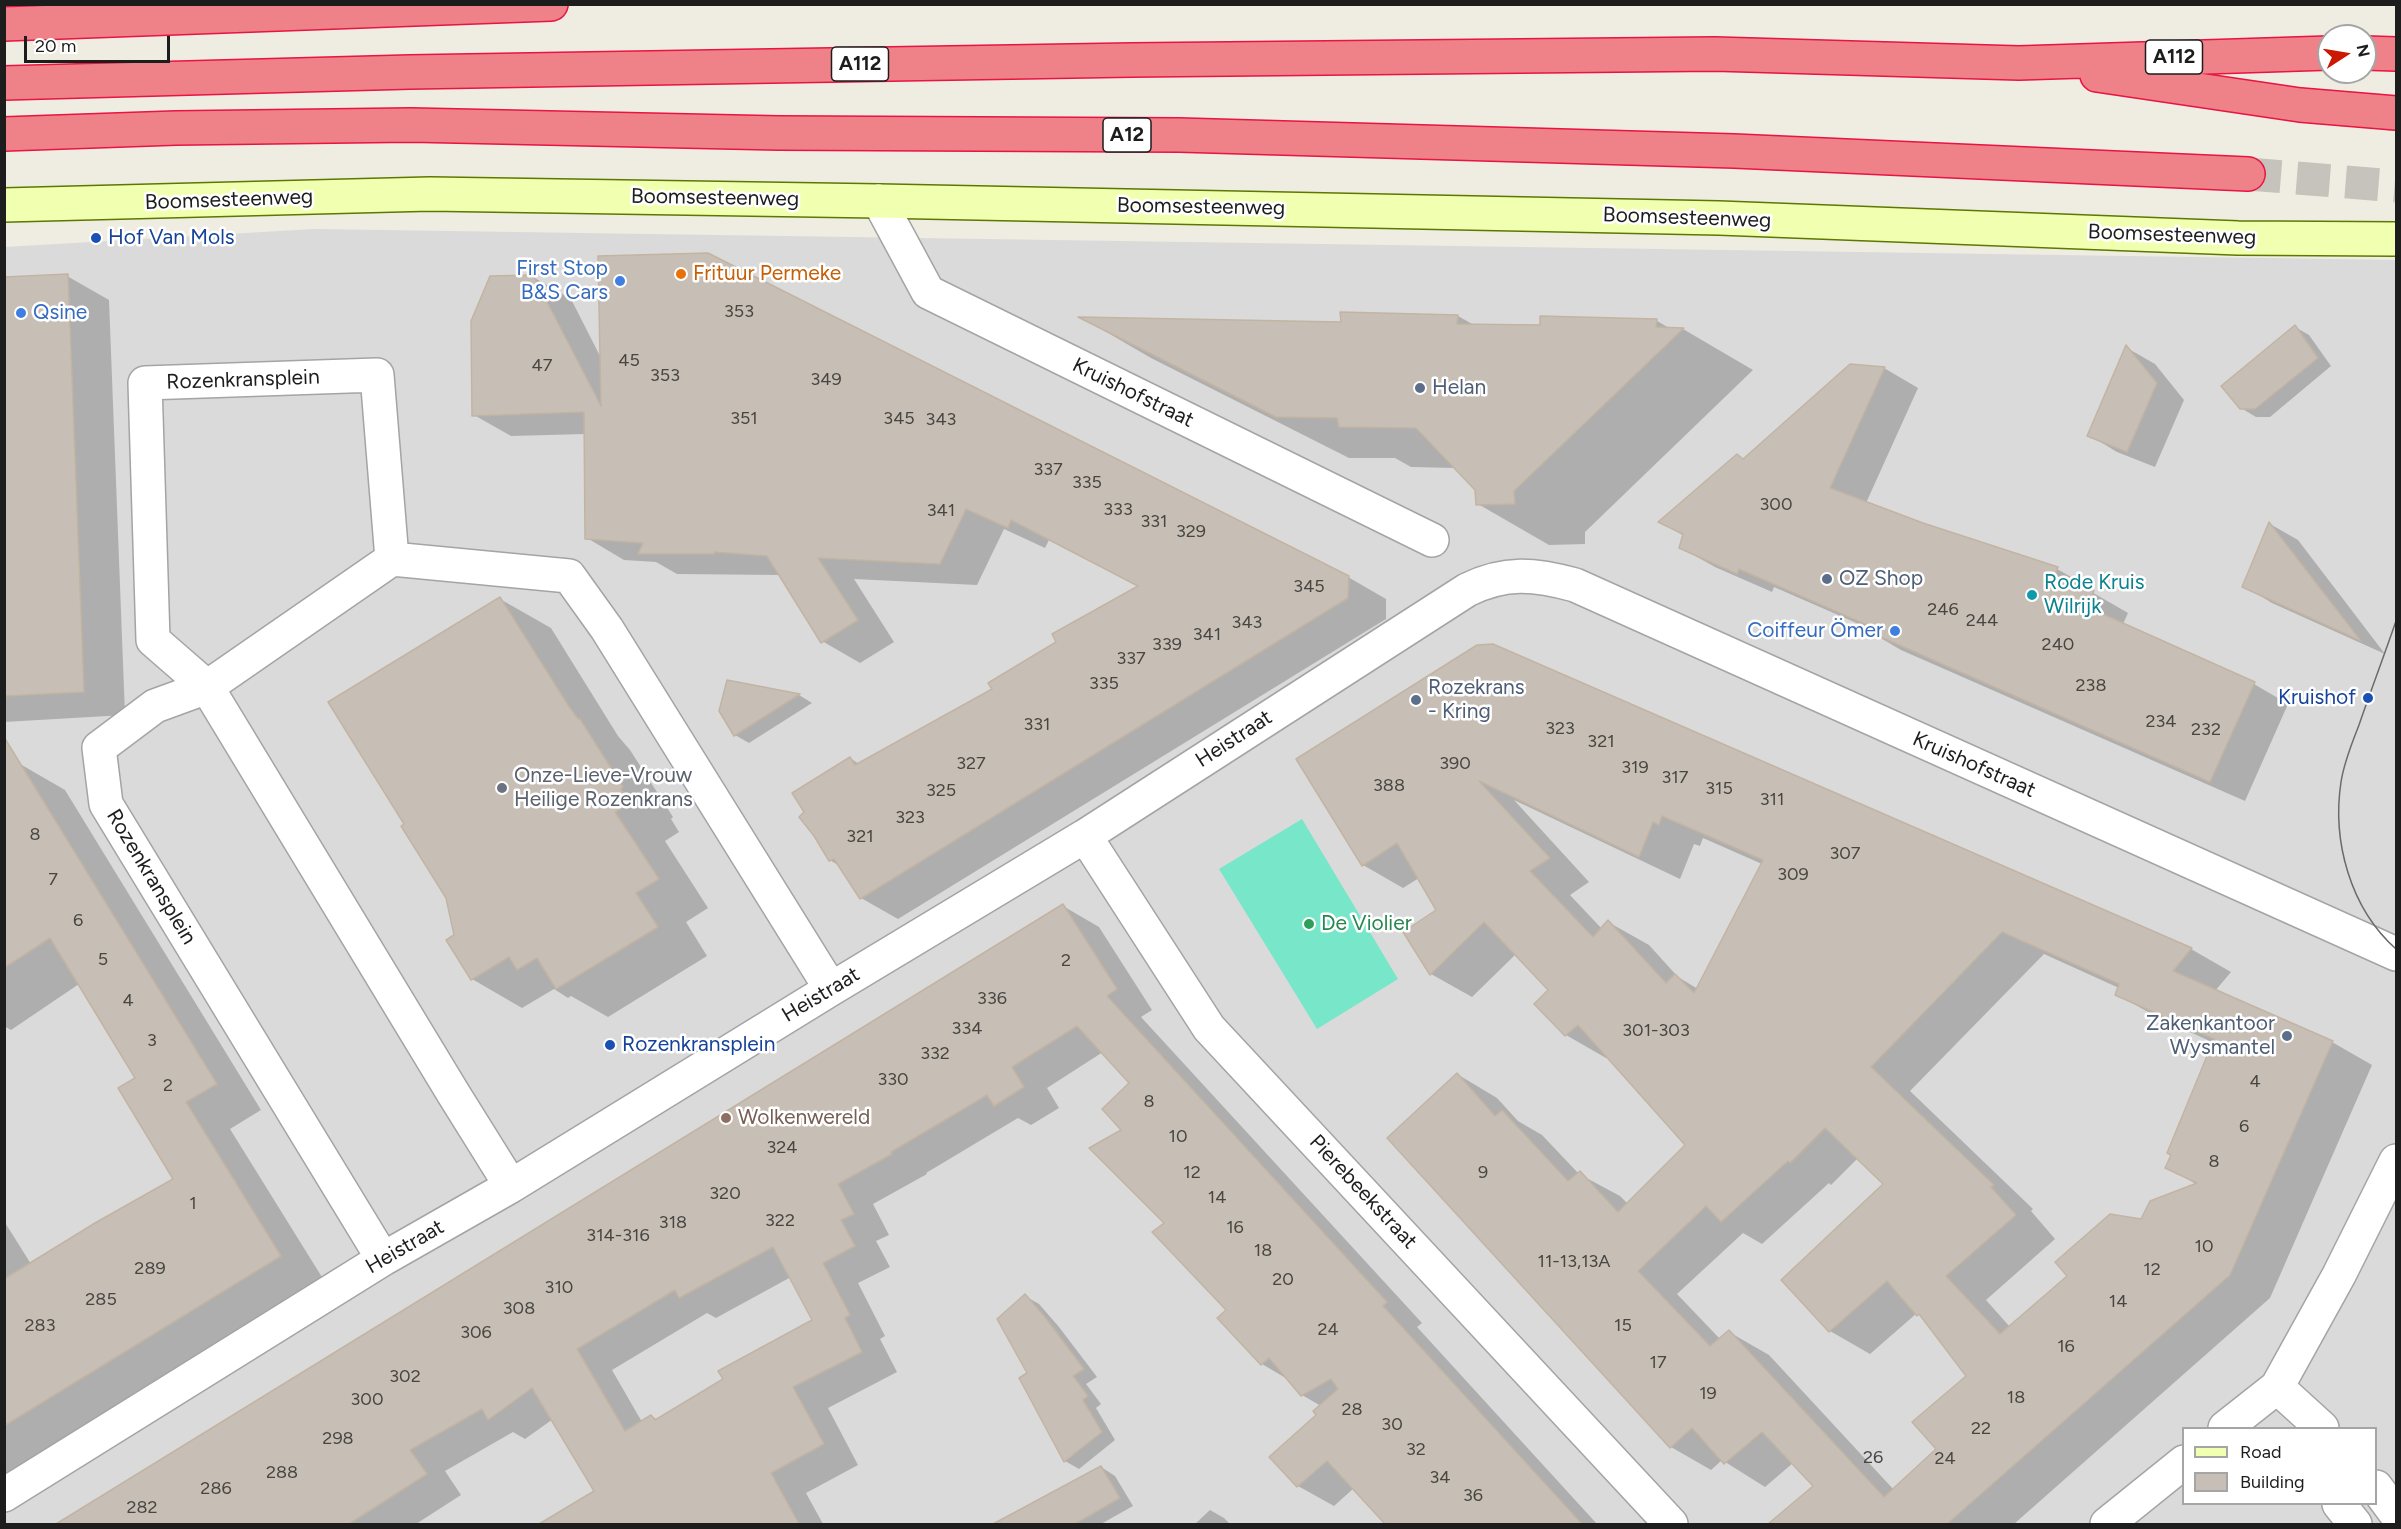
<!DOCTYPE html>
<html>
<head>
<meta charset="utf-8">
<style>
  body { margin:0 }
  #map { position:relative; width:2401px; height:1529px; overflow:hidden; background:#efece2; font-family:Figtree,sans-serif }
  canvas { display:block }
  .frame { position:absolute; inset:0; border:6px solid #1d1d1d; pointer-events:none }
  .legend { position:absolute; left:2182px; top:1427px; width:195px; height:78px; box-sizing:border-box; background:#fff; border:2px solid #a5a5a5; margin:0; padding:8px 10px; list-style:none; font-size:18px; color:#1d1d1d }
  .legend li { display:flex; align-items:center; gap:12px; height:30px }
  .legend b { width:30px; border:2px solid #a5a5a5 }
  .north { position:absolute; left:2317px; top:24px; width:60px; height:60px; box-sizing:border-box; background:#fff; border:2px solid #a5a5a5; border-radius:50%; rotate:78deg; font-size:16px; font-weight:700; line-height:24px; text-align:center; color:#1d1d1d }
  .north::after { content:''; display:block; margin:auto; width:21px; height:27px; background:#ca1900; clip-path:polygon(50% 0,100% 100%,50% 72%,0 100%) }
  .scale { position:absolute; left:24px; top:36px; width:146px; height:27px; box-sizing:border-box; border:3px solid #1d1d1d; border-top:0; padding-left:8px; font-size:18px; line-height:21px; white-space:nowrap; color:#1d1d1d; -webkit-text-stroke:4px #fff; paint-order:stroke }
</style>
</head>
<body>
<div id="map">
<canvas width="2401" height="1529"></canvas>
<div class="frame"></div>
<ul class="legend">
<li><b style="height:8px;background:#f1ffb0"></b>Road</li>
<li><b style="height:16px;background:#c7bfb5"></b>Building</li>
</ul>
<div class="north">N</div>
<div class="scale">20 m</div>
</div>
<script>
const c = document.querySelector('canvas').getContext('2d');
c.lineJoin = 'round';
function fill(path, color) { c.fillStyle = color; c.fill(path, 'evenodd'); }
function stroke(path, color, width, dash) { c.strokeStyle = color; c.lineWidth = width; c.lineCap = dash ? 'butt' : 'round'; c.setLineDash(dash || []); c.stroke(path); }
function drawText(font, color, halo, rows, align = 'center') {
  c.font = font + ' Figtree,sans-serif'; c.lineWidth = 5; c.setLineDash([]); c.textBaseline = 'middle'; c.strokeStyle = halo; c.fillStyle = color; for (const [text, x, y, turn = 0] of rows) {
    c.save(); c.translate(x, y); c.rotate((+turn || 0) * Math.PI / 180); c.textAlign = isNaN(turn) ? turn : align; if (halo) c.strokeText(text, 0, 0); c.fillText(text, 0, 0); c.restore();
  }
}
fill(new Path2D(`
  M314 229 2396 260V1524H5V247ZM2184 1428H2376V1504H2184Z`), '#dbdada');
fill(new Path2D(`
  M1302 819 1398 979 1317 1029 1219 869Z`), '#78e6c9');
fill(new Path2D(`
  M67 276 109 300 125 715 4 722V279Z
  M533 277 571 299 601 358 1348 577 1386 599V619L898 919 861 898 841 867 830 860 850 758 859 764 994 689 1139 587 1049 540 1045 548 1004 529 977 585 854 579 894 642 860 663 822 641 781 575 677 574 656 562 624 560 587 538 585 434 511 436 474 415Z
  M1458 316 1474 325 1542 327 1541 318 1657 321 1671 329H1683L1753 370 1585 532V544L1549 545 1478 504 1477 489 1456 468 1411 467 1395 458H1349L1151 358 1084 319 1343 324Z
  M2295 327 2309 335 2331 366 2270 417H2256L2241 408Z
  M2127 348 2155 364 2184 400 2155 467 2117 452 2089 435Z
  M1884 368 1918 388 1866 503 1922 525 2057 569 2091 588 2090 591 2128 613 2123 624 2254 684 2288 704 2245 801 1901 650 1867 630 1868 628 1774 587 1772 592 1715 567 1681 548 1684 536 1660 522 1744 460Z
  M2270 524 2298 540 2385 654 2272 603 2244 586Z
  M500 599 551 628 618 736 630 750 673 817 671 819 679 832 665 841 708 908 686 922 707 956 608 1017 571 996 568 998 554 989 522 1008 472 979 455 936Z
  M1478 646 2191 949 2231 972 2215 991 2332 1042 2372 1065 2270 1298 2014 1524H1785L1782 1521 1815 1486 1793 1463 1765 1487 1722 1460 1711 1470 1671 1447 1457 1074 1497 1098 1518 1121 1542 1135 1579 1174 1620 1196 1628 1204 1687 1145 1608 1057 1606 1058 1566 1035 1550 990 1516 954 1472 997 1431 974 1405 932 1438 911 1419 878 1403 888 1363 865ZM1514 800 1680 879 1694 844 1700 846 1703 838 1762 864 1698 989 1678 977 1649 945 1608 922 1602 929 1570 895 1589 882ZM2044 954 2119 988 2116 994 2157 1017 2214 1043 2167 1167 2196 1184 2142 1220 2010 1327 1986 1300 2055 1239 2031 1211 2033 1209 1910 1091ZM1858 1158 1885 1184 1830 1331 1870 1354 1917 1313 1924 1318 1968 1376 1939 1449 1894 1490 1769 1355 1729 1332 1720 1339 1677 1294 1743 1233 1762 1244 1829 1183 1831 1185Z
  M728 682 799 695 812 703 749 743 735 735Z
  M20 764 65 790 261 1110 230 1129 325 1282 4 1480V1221L31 1264 175 1180 137 1079 79 984 11 1030 4 1026V939Z
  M1063 906 1099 927 1152 1010 1141 1017 1422 1323 1417 1327 1597 1524H1387L1354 1488 1334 1506 1298 1486 1321 1406 1302 1395 1289 1380 1262 1364 1228 1310 1166 1223 1123 1130 1131 1084 1103 1052 1047 1088 1059 1108 1031 1125 1018 1118 926 1173 927 1174 873 1204 889 1235 876 1241 890 1267 858 1283 885 1336 880 1339 897 1372 828 1408 858 1465 806 1493 823 1524H542L596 1492 553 1419 525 1439 513 1432 445 1471 461 1495 416 1524H57ZM791 1277 814 1321 725 1380 658 1420 651 1416 642 1422 612 1370 707 1313 716 1318Z
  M1025 1296 1039 1304 1059 1327 1097 1377 1086 1384 1101 1404 1096 1408 1115 1440 1079 1469 1065 1461 1029 1373Z
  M1101 1467 1115 1476 1133 1506 1101 1524H1051L1039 1501Z
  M1210 1510 1224 1518 1230 1524H1195Z`), '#0003');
const building = new Path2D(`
  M708 253 1349 576 1348 598 860 899 834 859 829 861 814 836 799 817 804 812 792 793 850 757 855 765 992 689 988 683 1056 642 1052 634 1138 586 1011 520 1008 528 966 509 940 564 818 558 858 620 821 643 767 556 714 552V554H638L643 543 585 539 584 412 472 416 471 321 490 276 533 275 601 406 598 256Z
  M68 274 84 692 4 696V277Z
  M1340 312 1458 315 1457 324 1540 325V316L1657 319 1656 327 1684 328 1514 491 1515 504 1476 505 1475 490 1416 428 1339 427 1337 418 1276 417 1078 317 1341 322Z
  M2295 325 2318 358 2255 409H2240L2221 386Z
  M2126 345 2157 383 2127 452 2087 436Z
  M1850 364 1885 367 1830 488 1923 523 2058 567 2055 575 2094 591 2087 607 2255 682 2210 782 1865 630 1867 625 1739 569 1737 574 1679 548 1683 534 1658 522 1737 454 1743 459Z
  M2269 522 2361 641 2242 587Z
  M500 597 568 705 578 719H580L623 787 621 789 630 803 615 812 659 879 636 893 658 927 556 989 537 958 517 970 509 957 471 980 446 940 454 935 446 898 401 826 404 824 328 702Z
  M1493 644 2192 948 2173 971 2333 1041 2230 1275 1947 1524H1768L1813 1486 1762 1432 1724 1464 1692 1428 1670 1448 1387 1138 1457 1073 1495 1116 1502 1110 1568 1181 1580 1171 1618 1212 1685 1145 1578 1025 1565 1036 1534 1004 1548 990 1484 922 1430 975 1403 932 1436 910 1397 843 1362 866 1296 759 1477 645ZM1479 781 1639 857 1653 822 1659 825 1662 816 1763 860 1694 993 1675 974 1666 983 1608 920 1593 937 1530 871 1550 858ZM2002 932 2119 984 2115 995 2214 1039 2167 1153 2171 1155 2165 1168 2197 1183 2150 1201 2141 1219 2110 1214 2055 1262 2067 1276 2000 1334 1946 1276 2016 1215 1991 1187 1994 1185 1871 1067ZM1825 1128 1883 1184 1781 1280 1829 1332 1887 1281 1917 1316 1919 1314 1966 1376 1912 1422 1936 1449 1884 1497 1729 1330 1710 1346 1638 1271 1706 1206 1721 1222 1788 1161 1790 1163Z
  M727 680 800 694 734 736 719 711Z
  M4 737 217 1084 186 1102 281 1256 4 1426V1279L95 1223 173 1179 118 1088 135 1078 50 938 4 968Z
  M1063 904 1117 989 1107 996 1387 1302 1383 1306 1582 1524H1385L1327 1461 1297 1487 1269 1457 1316 1415 1313 1411 1338 1389 1331 1379 1301 1396 1269 1358 1261 1365 1217 1318 1226 1310 1152 1232 1164 1223 1089 1148 1121 1130 1102 1109 1129 1083 1077 1026 1012 1067 1024 1087 994 1106 987 1095 891 1152 892 1154 838 1184 854 1214 841 1220 855 1246 823 1263 850 1315 845 1318 862 1352 793 1387 824 1444 771 1473 799 1524H539L594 1491 532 1388 488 1420 482 1409 410 1450 427 1474 349 1524H56ZM773 1247 812 1320 718 1371 723 1379 655 1420 651 1415 625 1431 577 1349 675 1290 679 1298Z
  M1025 1294 1045 1317 1084 1369 1073 1376 1088 1396 1083 1400 1102 1432 1064 1462 1019 1378 1027 1373 997 1319Z
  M1101 1466 1120 1498 1075 1524H993Z`);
fill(building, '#c7bfb5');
stroke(building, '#c2b4a3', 1.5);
stroke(new Path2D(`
  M2248 174 2396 186`), '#c5c3bb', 33, [33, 16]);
const street = new Path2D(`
  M879 201 928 292 1432 540
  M392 559 377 375 145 383 153 640 207 687 453 1093 511 1186
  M1085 836 1209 1028 1671 1524
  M383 1259 106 804 99 748 155 706 207 687 392 559 569 576 607 629 831 989
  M2277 1387 2322 1428
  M2225 1428 2277 1387 2339 1275 2396 1161
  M2376 1487 2396 1514
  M4 1495 383 1259 511 1186 831 989 1085 836 1467 590C1505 571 1535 574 1575 585L2396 954
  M2339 1504 2355 1524
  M2107 1524 2184 1462`);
const secondary = new Path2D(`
  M4 205 430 194 879 201 1719 218 2238 238 2396 239`);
const highway = new Path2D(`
  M4 24 551 4
  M2365 53 2396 54
  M2097 75 2300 105 2396 113
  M4 83 410 72 1132 60 1715 54 2019 63 2329 53
  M4 134 176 128 411 125 779 133 1179 135 1734 151 2248 174`);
stroke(street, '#a4a4a4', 36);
stroke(secondary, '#5c7800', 36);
stroke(highway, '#e81442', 36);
stroke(street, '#fff', 33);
stroke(secondary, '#f1ffb0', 33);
stroke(highway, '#ee8288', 33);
stroke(new Path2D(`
  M2396 621C2384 656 2371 690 2359 725 2352 743 2344 762 2341 782 2332 841 2350 908 2396 949`), '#6b6b6b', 1.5);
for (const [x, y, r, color] of [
  [96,238,6,"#1a4fb4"],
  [681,274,6,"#e8710a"],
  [620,281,6,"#3f7fe0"],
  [21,313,6,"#3f7fe0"],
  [1420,388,6,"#5c6f8a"],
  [1827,579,6,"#5c6f8a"],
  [2032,595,6,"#0f9aa8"],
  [1895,631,6,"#3f7fe0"],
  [2368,698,6,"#1a4fb4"],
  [1416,700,6,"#5c6f8a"],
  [502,788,6,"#6b7280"],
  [1309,924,6,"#2e9e5b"],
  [2287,1036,6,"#5c6f8a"],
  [610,1045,6,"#1a4fb4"],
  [726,1118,6,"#8d6e63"]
]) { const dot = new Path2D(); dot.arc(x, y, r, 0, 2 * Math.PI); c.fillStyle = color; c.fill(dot); stroke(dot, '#fff', 2); }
drawText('18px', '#484643', null, [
  ["353",739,312],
  ["45",629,361],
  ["47",542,366],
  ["353",665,376],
  ["349",826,380],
  ["351",744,419],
  ["345",899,419],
  ["343",941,420],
  ["337",1048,470],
  ["335",1087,483],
  ["300",1776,505],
  ["333",1118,510],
  ["341",941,511],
  ["331",1154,522],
  ["329",1191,532],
  ["345",1309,587],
  ["246",1943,610],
  ["244",1982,621],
  ["343",1247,623],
  ["341",1207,635],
  ["339",1167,645],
  ["240",2058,645],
  ["337",1131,659],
  ["335",1104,684],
  ["238",2091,686],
  ["234",2161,722],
  ["331",1037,725],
  ["323",1560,729],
  ["232",2206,730],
  ["321",1601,742],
  ["327",971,764],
  ["390",1455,764],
  ["319",1635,768],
  ["317",1675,778],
  ["388",1389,786],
  ["315",1719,789],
  ["325",941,791],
  ["311",1772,800],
  ["323",910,818],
  ["8",35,835],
  ["321",860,837],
  ["307",1845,854],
  ["309",1793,875],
  ["7",53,880],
  ["6",78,921],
  ["5",103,960],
  ["2",1066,961],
  ["336",992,999],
  ["4",128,1001],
  ["334",967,1029],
  ["301-303",1656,1031],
  ["3",152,1041],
  ["332",935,1054],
  ["330",893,1080],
  ["4",2255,1082],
  ["2",168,1086],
  ["8",1149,1102],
  ["6",2244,1127],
  ["10",1178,1137],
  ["324",782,1148],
  ["8",2214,1162],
  ["12",1192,1173],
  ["9",1483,1173],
  ["320",725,1194],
  ["14",1217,1198],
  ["1",193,1204],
  ["322",780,1221],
  ["318",673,1223],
  ["16",1235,1228],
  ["314-316",618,1236],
  ["10",2204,1247],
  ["18",1263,1251],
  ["11-13,13A",1574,1262],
  ["289",150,1269],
  ["12",2152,1270],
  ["20",1283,1280],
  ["310",559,1288],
  ["285",101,1300],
  ["14",2118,1302],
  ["308",519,1309],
  ["283",40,1326],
  ["15",1623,1326],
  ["24",1328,1330],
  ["306",476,1333],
  ["16",2066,1347],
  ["17",1658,1363],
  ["302",405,1377],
  ["19",1708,1394],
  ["18",2016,1398],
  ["300",367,1400],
  ["28",1352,1410],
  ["30",1392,1425],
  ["22",1981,1429],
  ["298",338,1439],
  ["32",1416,1450],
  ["26",1873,1458],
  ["24",1945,1459],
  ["288",282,1473],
  ["34",1440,1478],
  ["286",216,1489],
  ["36",1473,1496],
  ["282",142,1508]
]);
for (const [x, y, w] of [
  [2174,57,57],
  [860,64,57],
  [1127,135,48]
]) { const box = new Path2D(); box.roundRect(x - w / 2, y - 17, w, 34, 4.5); c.fillStyle = '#fff'; c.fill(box); stroke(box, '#1d1d1d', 1.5); }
drawText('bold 20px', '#1d1d1d', null, [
  ["A112",2174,57],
  ["A112",860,64],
  ["A12",1127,135]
]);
drawText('21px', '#1d1d1d', '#fff', [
  ["Boomsesteenweg",715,198,1],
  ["Boomsesteenweg",229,200,-2],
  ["Boomsesteenweg",1201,207,1],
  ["Boomsesteenweg",1687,218,2],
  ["Boomsesteenweg",2172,235,2],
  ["Rozenkransplein",243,380,-2],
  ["Kruishofstraat",1133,393,26],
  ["Heistraat",1234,739,-33],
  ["Kruishofstraat",1974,765,24],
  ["Rozenkransplein",151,877,59],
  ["Heistraat",821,995,-31],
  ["Pierebeekstraat",1363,1192,47],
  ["Heistraat",405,1247,-30]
]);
drawText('21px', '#164399', '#fff', [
  ["Hof Van Mols",108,238],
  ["Kruishof",2356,698,"right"],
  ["Rozenkransplein",622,1045]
], 'left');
drawText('21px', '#366cbe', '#fff', [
  ["First Stop",608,269],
  ["B&S Cars",608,293],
  ["Qsine",33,313,"left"],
  ["Coiffeur Ömer",1883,631]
], 'right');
drawText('21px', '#c56008', '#fff', [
  ["Frituur Permeke",693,274]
], 'left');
drawText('21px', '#4e5e75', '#fff', [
  ["Helan",1432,388],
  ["OZ Shop",1839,579],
  ["Rozekrans",1428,688],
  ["- Kring",1428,712],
  ["Zakenkantoor",2275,1024,"right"],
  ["Wysmantel",2275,1048,"right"]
], 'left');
drawText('21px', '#0d838f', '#fff', [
  ["Rode Kruis",2044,583],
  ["Wilrijk",2044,607]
], 'left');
drawText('21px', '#5b616d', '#fff', [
  ["Onze-Lieve-Vrouw",514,776],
  ["Heilige Rozenkrans",514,800]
], 'left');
drawText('21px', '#27864d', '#fff', [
  ["De Violier",1321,924]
], 'left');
drawText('21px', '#785e54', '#fff', [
  ["Wolkenwereld",738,1118]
], 'left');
</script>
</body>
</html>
